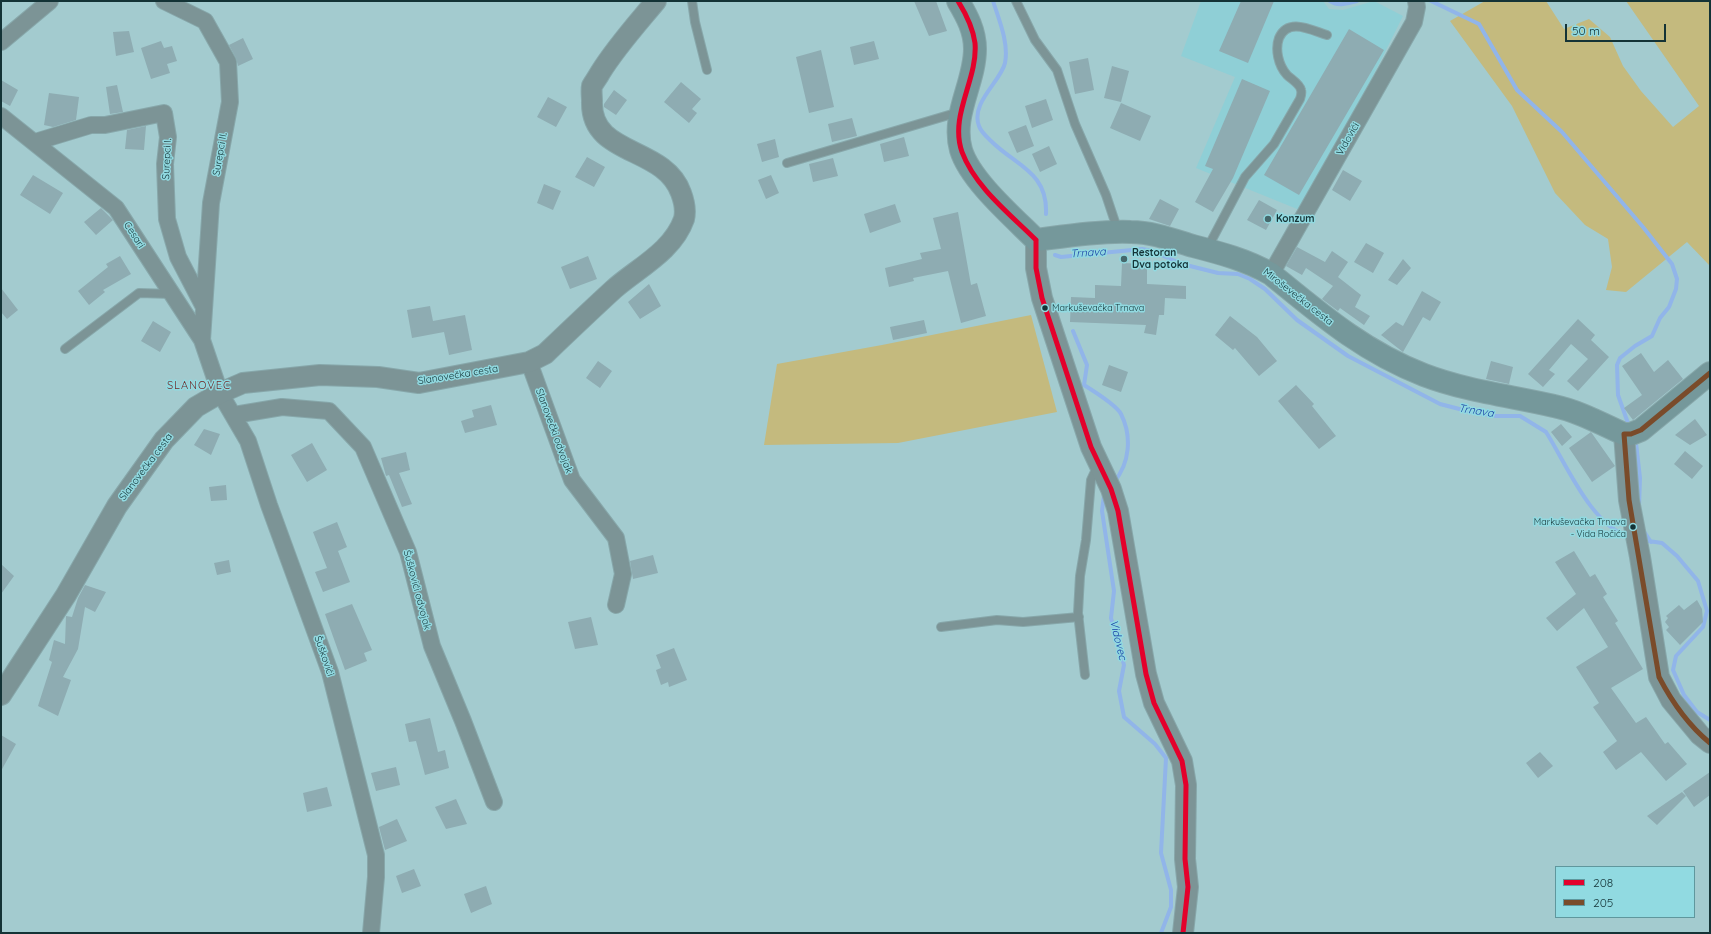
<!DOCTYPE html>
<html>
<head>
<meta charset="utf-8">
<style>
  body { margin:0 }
  #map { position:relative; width:1711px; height:934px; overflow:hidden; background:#a3cbcf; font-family:Quicksand,sans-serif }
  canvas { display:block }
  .frame { position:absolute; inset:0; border:2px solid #143336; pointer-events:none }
  .legend { position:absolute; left:1555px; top:866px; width:140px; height:52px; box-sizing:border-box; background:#91dae1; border:1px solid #5f979d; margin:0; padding:5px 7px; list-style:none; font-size:12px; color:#143336 }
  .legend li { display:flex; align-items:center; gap:8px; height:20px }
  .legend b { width:20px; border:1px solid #5f979d }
  .scale { position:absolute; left:1565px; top:24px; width:101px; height:18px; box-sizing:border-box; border:2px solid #143336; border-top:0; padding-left:5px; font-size:12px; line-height:14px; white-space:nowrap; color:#143336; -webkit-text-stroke:3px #91dae1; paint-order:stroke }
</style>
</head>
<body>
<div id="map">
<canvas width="1711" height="934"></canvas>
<div class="frame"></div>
<ul class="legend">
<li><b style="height:5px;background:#e4002b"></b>208</li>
<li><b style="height:5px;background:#7a4b2a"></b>205</li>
</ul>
<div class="scale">50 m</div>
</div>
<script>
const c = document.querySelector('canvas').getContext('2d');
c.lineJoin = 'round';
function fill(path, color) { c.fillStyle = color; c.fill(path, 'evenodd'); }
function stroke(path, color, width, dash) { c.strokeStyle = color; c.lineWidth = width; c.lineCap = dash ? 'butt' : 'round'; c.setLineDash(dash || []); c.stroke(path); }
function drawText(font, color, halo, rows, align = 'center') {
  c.font = font + ' Quicksand,sans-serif'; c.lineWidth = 3; c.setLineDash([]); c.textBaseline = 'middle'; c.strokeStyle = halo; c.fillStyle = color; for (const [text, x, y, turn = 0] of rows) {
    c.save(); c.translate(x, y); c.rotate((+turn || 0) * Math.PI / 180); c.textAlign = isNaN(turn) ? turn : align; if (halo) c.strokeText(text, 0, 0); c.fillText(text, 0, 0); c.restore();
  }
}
fill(new Path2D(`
  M1201 1H1323L1329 9 1343 10 1374 1 1403 16 1337 148 1302 211 1196 168 1235 77 1181 56Z`), '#8fcfd6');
fill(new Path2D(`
  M1485 1H1546L1564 29 1589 19 1610 37 1623 66 1641 91 1673 127 1699 106 1626 1H1710V266L1687 242 1626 292 1606 290 1612 267 1608 239 1585 225 1555 193 1512 106 1450 21Z
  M1031 315 1057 412 898 443 764 445 777 364 882 345Z`), '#c4ba7e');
stroke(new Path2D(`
  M993 1C999 20 1009 43 1005 63 1001 81 970 103 979 126 981 132 987 137 991 141 1016 166 1048 172 1046 214
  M1330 1C1339 7 1348 3 1357 1
  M1431 1 1479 24 1517 90 1562 132 1643 227 1672 264 1677 279 1676 289 1669 307 1660 318 1652 336 1635 346 1620 358 1617 365 1618 395 1629 426
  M1055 255 1061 257 1142 249 1152 251 1182 264 1218 273 1238 274 1250 279 1265 289 1297 320 1348 356 1440 404 1471 412 1496 416H1520L1546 432C1566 463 1591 526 1630 537
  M1073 331 1087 365 1084 385C1092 390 1117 406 1121 414 1132 436 1130 463 1114 482
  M1636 443 1640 478 1639 507
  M1104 495 1102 511 1114 591 1111 618 1124 665 1119 691 1124 717 1155 744 1166 758 1161 853 1171 890V907L1161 933
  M1643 530 1651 542
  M1642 540 1662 543 1677 556 1698 581 1707 611 1703 627 1676 656 1673 670 1684 695 1697 712 1710 720`), '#91b5e9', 4);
fill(new Path2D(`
  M914 1H936L947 31 929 36Z
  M1241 1H1274L1248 63 1219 51Z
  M1349 29 1384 50 1299 195 1264 175Z
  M129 31 134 52 116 56 113 32Z
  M243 38 253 59 238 66 236 58 229 45Z
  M161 41 164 48 172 46 177 61 167 64 170 73 151 79 141 48Z
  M874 41 879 59 854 65 850 47Z
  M821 50 834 107 809 113 796 57Z
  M1088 58 1094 90 1075 94 1069 62Z
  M1112 66 1129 71 1121 102 1104 98Z
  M1242 79 1270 91 1233 178 1213 212 1195 202 1213 169 1205 166Z
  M1 80 18 90 10 106 1 101Z
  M681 82 701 99 692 109 697 113 689 123 664 102Z
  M117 85 123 112 110 114 106 87Z
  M614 90 627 100 616 115 604 107V104Z
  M49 93 79 97 76 120 53 127 44 125Z
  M548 97 567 107 556 127 537 117Z
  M1046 99 1053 120 1032 128 1025 106Z
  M1121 103 1151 116 1140 141 1110 128Z
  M852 118 857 136 832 142 828 124Z
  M1026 125 1034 146 1017 153 1008 132Z
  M146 126 144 150 125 149 127 130Z
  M904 137 909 156 884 162 880 144Z
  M775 139 779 157 762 162 757 144Z
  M1049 146 1057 164 1040 172 1032 154Z
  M587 157 605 167 594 187 575 177Z
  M833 158 838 176 813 182 809 164Z
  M1343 170 1362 181 1350 201 1332 190Z
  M33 175 63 193 50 214 20 195Z
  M771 175 779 193 766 199 758 180Z
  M544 184 561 191 553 210 537 203Z
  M1160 199 1179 209 1170 226 1149 219Z
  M1259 200 1277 210 1266 230 1247 220Z
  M895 204 901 222 870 233 864 214Z
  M101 208 113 220 96 235 84 222Z
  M958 212 971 285 977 283 986 316 961 323 948 271 913 278 914 281 889 287 885 268 922 259 920 253 941 249 933 218Z
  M1366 243 1384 253 1373 273 1354 262Z
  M1297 247 1325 262 1332 251 1348 262 1338 277 1361 295 1355 307 1370 316 1364 325 1340 308 1338 311 1322 299 1333 286 1306 268 1302 275 1286 266Z
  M120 256 131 274 103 290 105 292 89 305 78 291 108 267 106 264Z
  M588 256 597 279 570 289 561 267Z
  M1403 259 1411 268 1397 285 1388 280Z
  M1122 263 1147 264V284L1186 286V299L1165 298 1164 315H1159L1156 335 1144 333 1146 325 1070 322 1071 297 1095 298V285L1121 286Z
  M649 284 661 306 640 319 628 302Z
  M1 288 18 310 7 319 1 312Z
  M1422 291 1441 302 1430 321 1423 317 1403 352 1381 335 1396 322 1403 326Z
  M430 306 433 321 465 315 472 350 449 355 444 332 412 338 407 310Z
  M1230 316 1257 337 1277 361 1259 376 1235 348 1233 350 1215 335Z
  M1578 319 1595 335 1591 340 1609 357 1578 391 1567 381 1588 359 1571 344 1549 370 1555 374 1543 387 1528 374Z
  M924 320 927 333 893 340 890 327Z
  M153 321 171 332 160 352 141 341Z
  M1641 353 1654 372 1668 360 1683 379 1633 420 1624 408 1642 395 1622 366Z
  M598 361 612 371 600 388 586 378Z
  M1491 361 1513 367 1509 384 1486 379Z
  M1109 365 1128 372 1121 392 1102 385Z
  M1296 385 1314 404 1312 406 1336 436 1319 449 1278 401Z
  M491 405 497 425 465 433 461 421 474 417 472 410Z
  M1695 419 1707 435 1690 445 1675 435Z
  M1561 424 1572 437 1562 446 1551 432Z
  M204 429 220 434 211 455 194 445Z
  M1591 432 1615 466 1592 482 1569 448Z
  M312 443 327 470 307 482 291 455Z
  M1685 451 1703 466 1692 479 1674 464Z
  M406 452 410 470 399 473 412 504 402 507 389 475 386 476 381 458Z
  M226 485 227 500 211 501 209 487Z
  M337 522 347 547 338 551 350 582 323 592 315 572 327 568 313 532Z
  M1574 551 1590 577 1595 574 1607 594 1603 597 1618 621 1615 623 1643 669 1611 688 1636 723 1646 717 1665 744 1668 742 1687 764 1666 781 1641 752 1616 770 1603 752 1617 741 1593 707 1599 703 1576 667 1608 647 1584 608 1557 631 1546 618 1576 594 1555 562Z
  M653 555 658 573 633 579 630 561Z
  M229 560 231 572 217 575 214 563Z
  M1 564 14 576 1 594Z
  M85 585 106 592 95 612 85 607 78 649 63 677 71 680 58 716 38 706 52 662 49 660 54 640 65 644 66 616 72 617 78 598Z
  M1697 600 1702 609 1703 622 1680 645 1666 630 1669 627 1665 622 1668 618 1666 616 1679 605 1684 610Z
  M352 604 372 650 364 653 367 661 345 670 325 614Z
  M591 617 598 645 575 649 568 622Z
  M674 648 687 680 669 687 668 682 661 685 656 670 661 668 656 655Z
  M430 718 438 752 445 750 449 768 425 775 416 741 409 742 405 724Z
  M1 735 16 744 1 771Z
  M1540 752 1553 766 1538 778 1526 763Z
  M396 767 400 785 376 791 371 773Z
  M1710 772V795L1694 807 1683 791Z
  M327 787 332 806 307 812 303 793Z
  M1682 792 1686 796 1657 825 1647 816Z
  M456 799 467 824 446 829 435 807Z
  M397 819 407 841 385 850 379 827Z
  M414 869 421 886 402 893 396 876Z
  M486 886 492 904 471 913 464 894Z`), '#8eacb2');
const service = new Path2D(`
  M692 1 695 22 707 70
  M1016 1 1035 40 1057 70 1075 124 1106 195 1118 231
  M787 163 959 112
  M1207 249 1245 177 1274 144 1300 99C1301 96 1302 93 1301 90 1300 84 1291 79 1287 75 1278 65 1275 49 1279 38 1288 17 1311 30 1327 35
  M65 349 139 293 172 294
  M941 627 997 620 1023 622 1079 617
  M1085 675 1078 613 1080 576 1086 540 1091 480 1098 465`);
const minor = new Path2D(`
  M164 1 205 21 228 62 230 102 211 203 202 340
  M1 42 50 1
  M1 116 116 208 202 340 220 393 248 441 269 505 330 672 376 855V877L371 933
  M35 142 91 125H105L164 113 168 137 165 164 167 219 178 257 204 307
  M1271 274 1414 22 1417 7 1416 1
  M529 362 572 480 616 538 623 574 616 605
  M234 415 282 407 329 411 363 447 408 552 432 646 463 721 494 802`);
const tertiary = new Path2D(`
  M1036 240V268L1042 298 1091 447 1111 489 1118 511 1146 674 1154 703 1182 761 1186 785 1185 859 1188 887 1183 933
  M1624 434 1629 500 1640 557 1659 677 1671 700 1700 735 1710 743
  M1 695 66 595 117 506 164 440 196 407 220 393 243 383 320 375 378 377 419 383 529 362 545 354C568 332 591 310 614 289 638 268 673 251 684 219 686 211 684 201 681 193 664 145 590 157 592 101 592 97 591 90 592 86 594 82 598 77 600 73 616 47 637 24 656 1`);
const secondary = new Path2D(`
  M958 1C967 16 975 31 975 49 975 83 951 115 961 150 970 180 1013 217 1036 240 1067 236 1099 231 1131 232 1152 232 1173 240 1193 246 1220 253 1247 260 1271 274 1320 314 1364 352 1424 375 1466 391 1511 396 1554 406 1578 411 1602 424 1624 434H1631L1641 430 1710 373`);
stroke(service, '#87a7aa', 10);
stroke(minor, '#87a7aa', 18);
stroke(tertiary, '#87a7aa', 22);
stroke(secondary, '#87a7aa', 24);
stroke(service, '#7c9496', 8);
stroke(minor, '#7c9496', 16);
stroke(tertiary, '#7c9496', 20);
stroke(secondary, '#75989b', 22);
stroke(new Path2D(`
  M958 1C966 14 973 28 975 43 978 80 949 115 962 152 975 187 1010 214 1036 240
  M1036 240V268L1042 298 1091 447 1111 489 1118 511 1146 674 1154 703 1182 761 1186 785 1185 859 1188 887 1183 933`), '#e4002b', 5);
stroke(new Path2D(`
  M1624 434 1629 500 1659 677C1672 702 1688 725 1710 743
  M1624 434H1631L1641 430 1710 373`), '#7a4b2a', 5);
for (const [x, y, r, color] of [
  [1268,219,4,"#46686c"],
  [1124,259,4,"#46686c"],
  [1045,308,3.5,"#143336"],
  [1633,527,3.5,"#143336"]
]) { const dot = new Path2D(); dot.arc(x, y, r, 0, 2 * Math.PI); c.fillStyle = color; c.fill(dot); stroke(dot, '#91dae1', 1.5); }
drawText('9px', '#143336', '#91dae1', [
  ["Markuševačka Trnava",1052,308],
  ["Markuševačka Trnava",1626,522,"right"],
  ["- Vida Ročića",1626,534,"right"]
], 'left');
drawText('10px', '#143336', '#91dae1', [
  ["Vidovići",1348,139,-60],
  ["Surepci II.",220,154,-80],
  ["Surepci I.",167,159,-87],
  ["Cesari",134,235,57],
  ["Miroševečka cesta",1298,297,38],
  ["Slanovečka cesta",458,375,-9],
  ["Slanovečki odvojak",554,431,70],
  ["Slanovečka cesta",146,467,-53],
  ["Šuškovići odvojak",417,590,75],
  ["Šuškovići",324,656,71]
]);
drawText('bold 10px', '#143336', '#91dae1', [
  ["Konzum",1276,219],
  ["Restoran",1132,253],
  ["Dva potoka",1132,265]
], 'left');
drawText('italic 11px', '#1940a6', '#91dae1', [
  ["Trnava",1088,253,-4],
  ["Trnava",1476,411,9],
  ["Vidovec",1118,640,76]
]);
c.letterSpacing = '1px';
drawText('11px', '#722b2a', '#91dae1', [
  ["SLANOVEC",199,386]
]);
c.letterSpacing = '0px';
</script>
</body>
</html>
